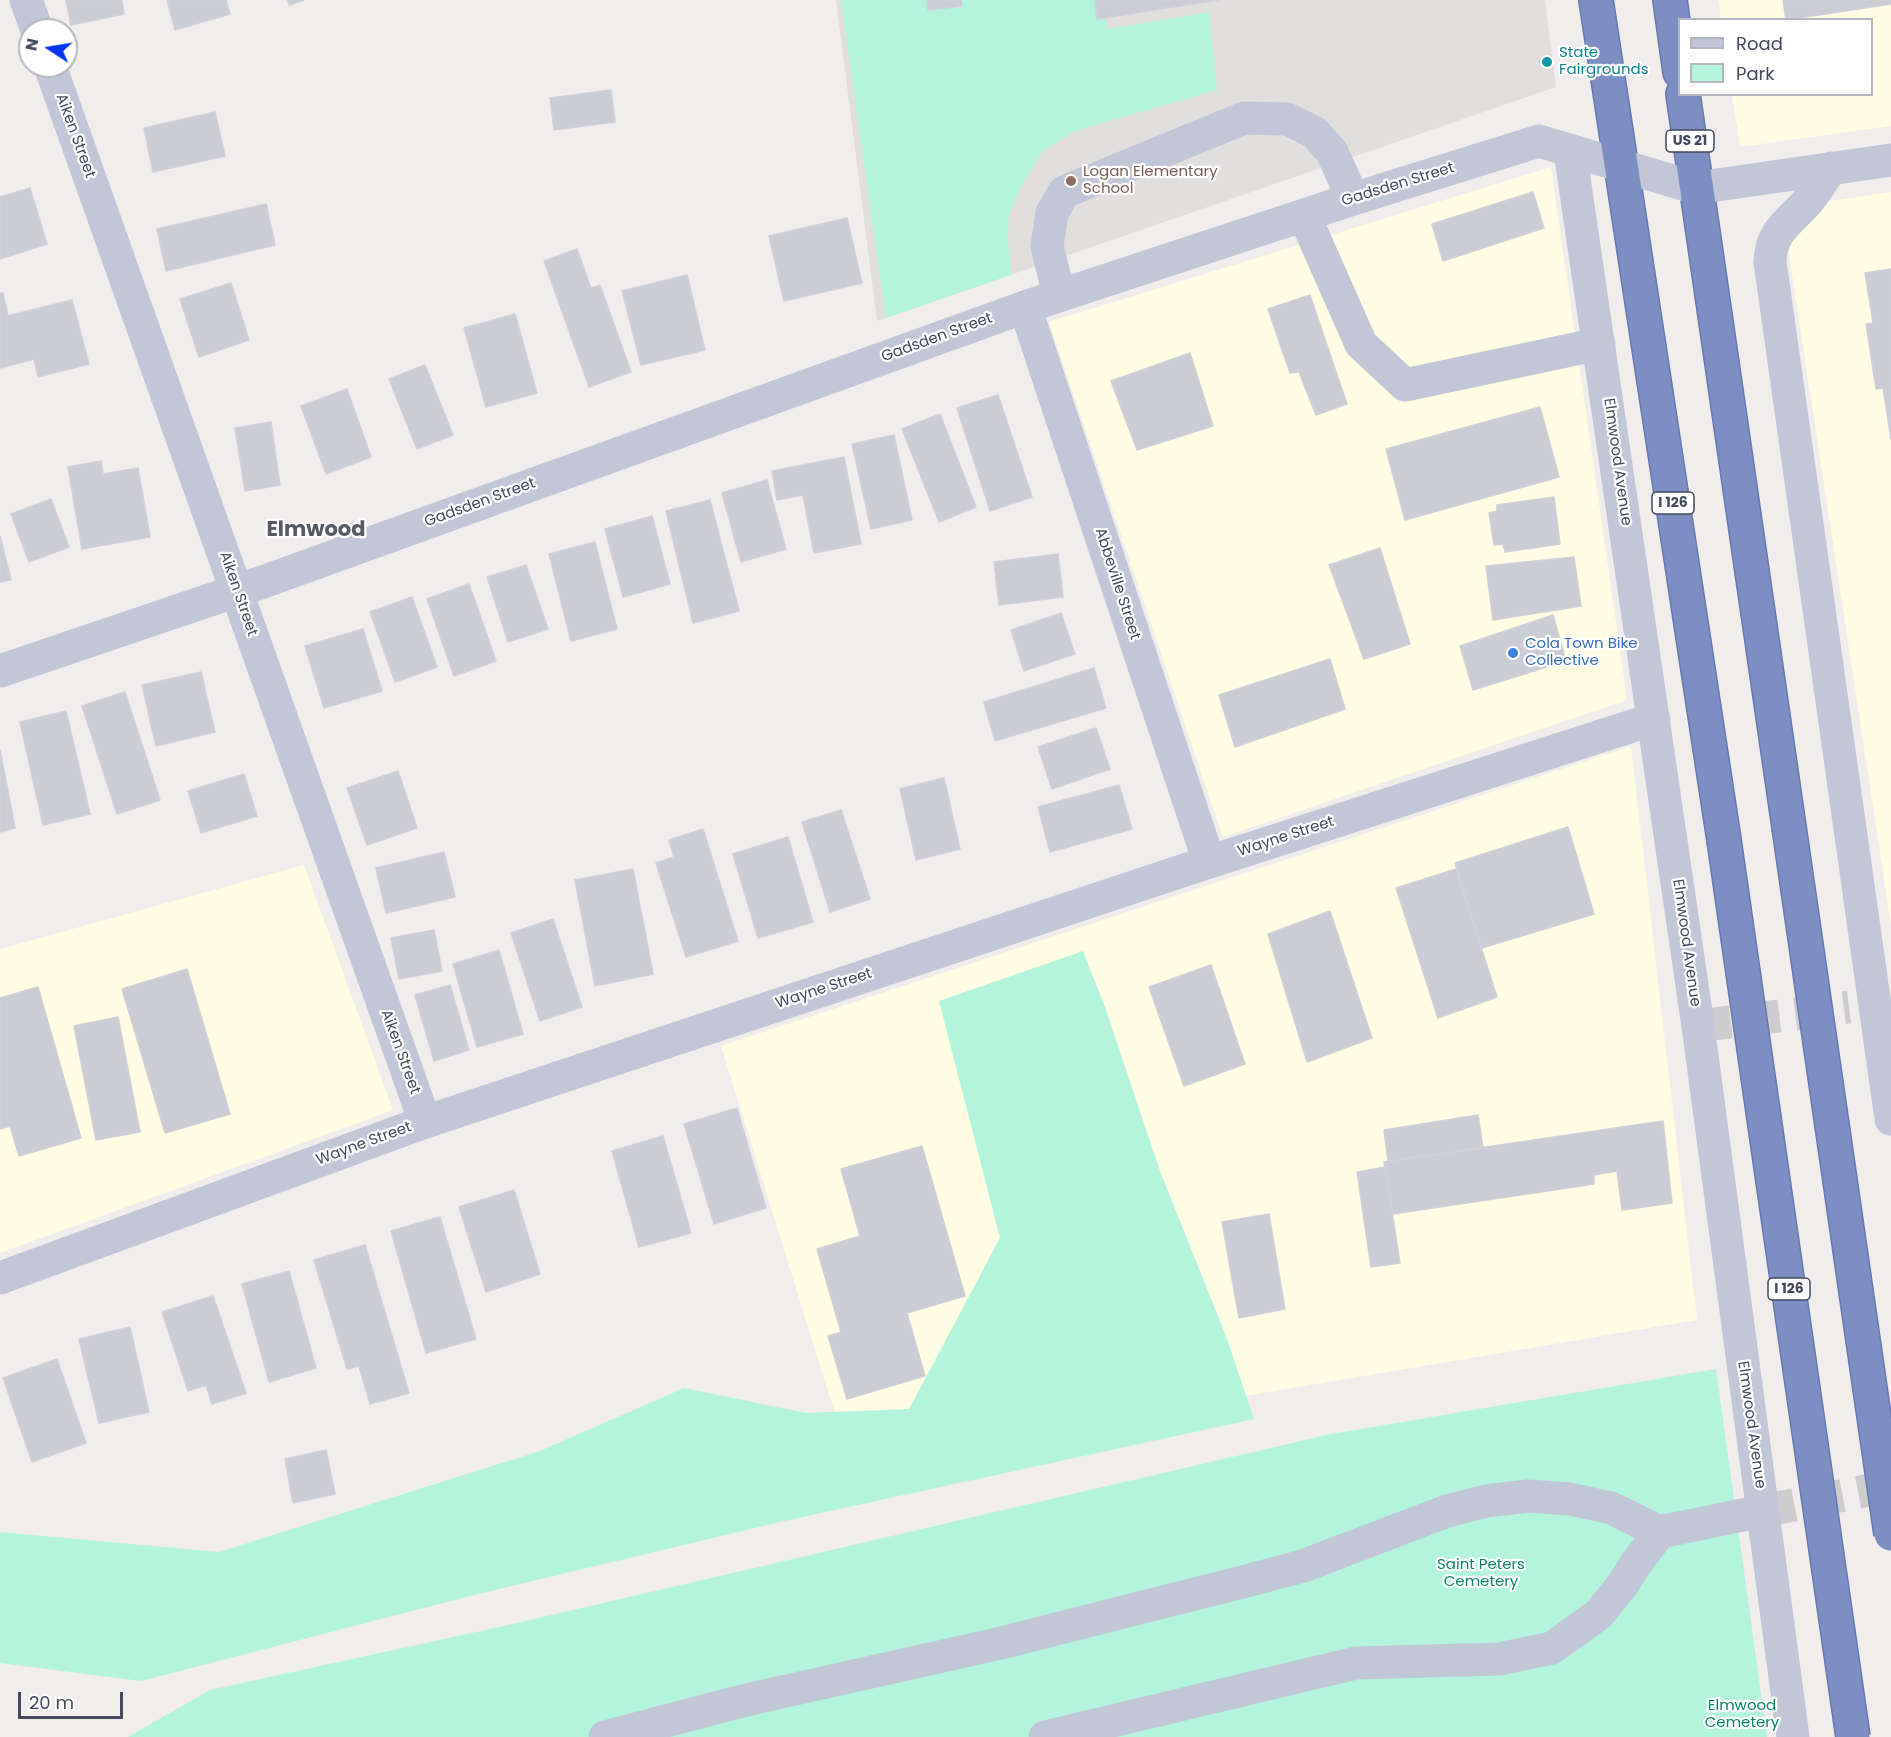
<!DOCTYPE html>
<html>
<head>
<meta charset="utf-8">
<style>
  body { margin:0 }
  #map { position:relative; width:1891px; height:1737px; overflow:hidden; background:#f0edec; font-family:Poppins,sans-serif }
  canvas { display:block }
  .legend { position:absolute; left:1678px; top:18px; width:195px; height:78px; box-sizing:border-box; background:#fff; border:2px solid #b4b7be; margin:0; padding:8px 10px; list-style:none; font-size:18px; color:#434a5c }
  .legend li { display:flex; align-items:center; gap:12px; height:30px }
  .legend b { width:30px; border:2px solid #b4b7be }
  .north { position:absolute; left:18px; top:18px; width:60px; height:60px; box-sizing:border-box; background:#fff; border:2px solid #b4b7be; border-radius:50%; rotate:282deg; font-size:16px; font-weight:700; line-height:24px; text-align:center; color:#434a5c }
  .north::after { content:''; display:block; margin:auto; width:21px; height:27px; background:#0434f2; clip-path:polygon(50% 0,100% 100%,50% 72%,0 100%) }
  .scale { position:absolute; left:18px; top:1692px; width:105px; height:27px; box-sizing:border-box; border:3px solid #434a5c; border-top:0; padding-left:8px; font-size:18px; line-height:21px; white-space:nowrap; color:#434a5c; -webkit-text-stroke:4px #fff; paint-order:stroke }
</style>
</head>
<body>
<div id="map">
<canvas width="1891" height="1737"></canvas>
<ul class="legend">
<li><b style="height:8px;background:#c1c7d6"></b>Road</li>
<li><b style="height:16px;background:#b4f4dc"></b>Park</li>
</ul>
<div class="north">N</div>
<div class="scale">20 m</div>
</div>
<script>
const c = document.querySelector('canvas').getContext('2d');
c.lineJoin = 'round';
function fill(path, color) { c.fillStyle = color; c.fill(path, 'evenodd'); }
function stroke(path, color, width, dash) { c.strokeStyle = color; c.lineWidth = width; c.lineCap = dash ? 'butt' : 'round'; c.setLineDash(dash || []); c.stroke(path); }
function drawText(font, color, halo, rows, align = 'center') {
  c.font = font + ' Poppins,sans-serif'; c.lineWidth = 4.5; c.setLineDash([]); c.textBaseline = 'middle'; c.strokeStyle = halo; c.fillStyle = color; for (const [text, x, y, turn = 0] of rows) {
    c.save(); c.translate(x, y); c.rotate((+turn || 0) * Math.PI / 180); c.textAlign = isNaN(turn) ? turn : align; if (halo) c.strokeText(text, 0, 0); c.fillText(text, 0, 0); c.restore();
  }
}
fill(new Path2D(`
  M1718 0H1891V126L1740 147 1732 95 1872 94V20L1721 19Z
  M1551 167 1627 700 1223 837 1049 322Z
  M1891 192V925L1782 208Z
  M1631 746 1697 1320 852 1462 825 1382 721 1046Z
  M304 865 393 1110 0 1253V949Z`), '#fefce2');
fill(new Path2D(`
  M836 0H1545L1556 87 877 321Z`), '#e1dede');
fill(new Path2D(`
  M841 0H1103L1107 29 1209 12 1217 90 1075 131 1042 152 1018 192 1009 214 1008 240 1011 275 886 318Z
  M1083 951 1105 1007 1160 1171 1226 1336 1254 1419 784 1521 474 1595 141 1681 0 1663V1532L219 1552 540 1451 684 1388 806 1413 909 1409 1000 1238 939 1001Z
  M1716 1369 1767 1737H128L210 1690 513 1624 1331 1434Z`), '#b4f4dc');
const building = new Path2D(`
  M66 0H122L124 14 71 25Z
  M167 0H226L230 14 175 30Z
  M287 0H304L289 5Z
  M927 0H961L962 6 928 10Z
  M1095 0H1218L1097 19Z
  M1783 0H1891V4L1786 20Z
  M611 90 615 122 554 130 550 98Z
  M215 112 225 156 153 172 144 128Z
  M30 188 47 244 0 259V197Z
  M1533 192 1544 228 1443 261 1432 224Z
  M266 204 275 245 166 271 157 229Z
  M847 218 862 283 784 301 769 236Z
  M577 249 591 288 600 285 631 372 589 387 544 261Z
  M1891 269V439L1883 388 1876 389 1866 324 1873 323 1865 273Z
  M687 275 705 350 641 365 622 291Z
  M231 283 249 340 199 357 180 299Z
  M0 293H3L8 316 72 300 89 364 38 377 34 359 0 368Z
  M1310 295 1347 404 1316 415 1299 372 1290 373 1268 309Z
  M515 314 537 393 486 407 464 328Z
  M1190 353 1213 426 1137 450 1111 381Z
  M425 365 453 435 417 449 389 379Z
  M347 389 371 457 326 474 301 406Z
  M998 395 1032 497 990 511 957 408Z
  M1540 407 1559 477 1405 520 1386 449Z
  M940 414 976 507 939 522 902 429Z
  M271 422 280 485 245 491 235 428Z
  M894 435 912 520 871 529 852 444Z
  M844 457 861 544 814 553 803 495 777 500 772 471Z
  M101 461 103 474 138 468 150 537 82 549 68 467Z
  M767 480 786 549 741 562 722 493Z
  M1554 497 1560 544 1505 552 1503 544 1494 545 1489 513 1497 511V505Z
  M51 499 69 547 29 562 11 514Z
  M710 500 739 611 693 623 666 511Z
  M652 516 670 584 623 597 605 529Z
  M0 536 11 580 0 582Z
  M595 542 617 629 571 641 549 554Z
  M1380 548 1410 644 1364 659 1329 565Z
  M1058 554 1063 597 999 605 994 562Z
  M1574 557 1581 606 1493 620 1486 566Z
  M526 565 548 629 508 642 487 577Z
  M469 584 496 661 454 676 427 599Z
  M412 597 437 667 395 682 370 612Z
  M1061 613 1075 654 1024 671 1011 630Z
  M1553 615 1566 661 1473 690 1460 646Z
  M363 629 382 691 324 708 305 646Z
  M1330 659 1345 709 1235 747 1219 695Z
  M1094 668 1106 708 995 741 984 702Z
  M201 672 215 732 156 746 142 685Z
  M125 692 160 800 117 814 82 706Z
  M66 711 90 814 43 825 20 722Z
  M1096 728 1110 769 1052 789 1038 747Z
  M0 750 15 828 0 832Z
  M398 771 417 828 367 845 347 788Z
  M244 774 257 816 201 833 188 791Z
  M944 778 960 849 916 860 900 789Z
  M1119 785 1132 829 1050 852 1038 807Z
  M841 810 870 899 830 912 802 822Z
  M1568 827 1594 914 1482 948 1455 863Z
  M703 829 738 941 686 957 656 863 674 857 669 840Z
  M788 837 813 922 758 938 733 854Z
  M444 852 455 897 386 913 376 868Z
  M633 869 653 974 595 986 575 880Z
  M1456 869 1497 997 1438 1018 1396 888Z
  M1330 911 1372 1038 1307 1062 1268 934Z
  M553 919 582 1007 540 1021 511 933Z
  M434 930 442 971 399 979 391 938Z
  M499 950 523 1034 477 1047 453 964Z
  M1211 965 1245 1064 1184 1086 1149 987Z
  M187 969 230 1114 165 1133 122 989Z
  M450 985 469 1050 434 1061 415 995Z
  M38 987 81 1138 19 1156 10 1126 0 1129V998Z
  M118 1017 140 1132 96 1140 74 1026Z
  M737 1108 766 1208 714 1224 684 1124Z
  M1478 1115 1483 1148 1388 1161 1384 1130Z
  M1663 1121 1672 1203 1622 1210 1617 1171 1594 1175V1184L1393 1214 1384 1162Z
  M663 1136 691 1233 639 1247 612 1151Z
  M922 1146 965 1296 907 1313 925 1376 847 1399 828 1336 841 1332 817 1249 860 1236 841 1169Z
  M1385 1167 1400 1263 1371 1267 1357 1172Z
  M514 1190 540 1274 486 1292 459 1207Z
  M1269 1214 1285 1309 1239 1318 1222 1222Z
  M440 1217 476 1339 426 1353 391 1231Z
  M365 1245 409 1393 370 1404 359 1366 347 1369 314 1260Z
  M289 1271 316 1368 269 1382 242 1284Z
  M213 1296 246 1393 212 1404 206 1385 188 1391 162 1312Z
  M130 1327 149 1412 99 1423 79 1339Z
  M57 1359 86 1443 32 1462 3 1378Z
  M326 1450 335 1494 293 1503 285 1459Z`);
fill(building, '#ccccd5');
stroke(building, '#cfd0d9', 1.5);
stroke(new Path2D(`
  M1698 1026 1849 1007
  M1762 1511 1891 1486`), '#cdcccf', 33, [33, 16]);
const highway = new Path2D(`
  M1596 0 1724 840
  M1670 0 1680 72
  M1683 94 1789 827`);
stroke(highway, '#6979ae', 36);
stroke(new Path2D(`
  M26 0 37 30
  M50 66 425 1122
  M1570 151 1698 1026 1793 1737
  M1831 168C1824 179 1817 190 1809 200 1790 222 1771 230 1770 262L1891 1119
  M1304 215 1361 344 1405 385 1599 344
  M1059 295 1047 246 1052 213 1064 192 1244 118 1287 119 1314 132 1332 152 1353 199
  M1025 307 1209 862
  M0 671 260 583 1025 307 1353 199 1539 141 1696 188 1891 160
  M0 1278 425 1122 1209 862 1654 719
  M605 1737 746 1700 997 1644 1250 1580 1303 1566 1447 1511 1486 1501 1528 1496 1570 1499 1611 1508 1660 1532 1762 1511
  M1045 1737 1356 1663 1499 1659 1552 1648 1599 1614 1623 1584 1637 1562 1660 1532`), '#c1c7d6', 33);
stroke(highway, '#7d8fc2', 33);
const highwayBridge = new Path2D(`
  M1789 827 1891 1534
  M1724 840 1853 1737`);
stroke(highwayBridge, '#6979ae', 36, []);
stroke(highwayBridge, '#7d8fc2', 33);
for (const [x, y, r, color] of [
  [1547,62,6,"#0f9aa8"],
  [1071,181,6,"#8d6e63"],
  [1513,653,6,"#3f7fe0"]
]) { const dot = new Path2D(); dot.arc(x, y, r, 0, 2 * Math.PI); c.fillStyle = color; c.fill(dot); stroke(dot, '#fff', 2); }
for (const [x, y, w] of [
  [1690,141,48],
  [1673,503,42],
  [1789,1289,42]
]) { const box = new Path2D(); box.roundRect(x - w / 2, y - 11, w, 22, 4.5); c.fillStyle = '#fff'; c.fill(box); stroke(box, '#434a5c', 1.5); }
drawText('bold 14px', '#434a5c', null, [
  ["US 21",1690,141],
  ["I 126",1673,503],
  ["I 126",1789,1289]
]);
drawText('15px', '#0d838f', '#fff', [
  ["State",1559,53],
  ["Fairgrounds",1559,70]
], 'left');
drawText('15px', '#434a5c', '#fff', [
  ["Aiken Street",75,136,70],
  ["Gadsden Street",1398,185,-17],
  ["Gadsden Street",937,338,-20],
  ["Elmwood Avenue",1617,462,82],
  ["Gadsden Street",480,503,-20],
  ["Abbeville Street",1117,584,72],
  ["Aiken Street",238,594,71],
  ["Wayne Street",1286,837,-18],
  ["Elmwood Avenue",1686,943,82],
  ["Wayne Street",824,989,-18],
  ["Aiken Street",400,1052,70],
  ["Wayne Street",364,1144,-20],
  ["Elmwood Avenue",1751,1425,82]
]);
drawText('15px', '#785e54', '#fff', [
  ["Logan Elementary",1083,172],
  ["School",1083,189]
], 'left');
drawText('15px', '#366cbe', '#fff', [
  ["Cola Town Bike",1525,644],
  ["Collective",1525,661]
], 'left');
drawText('15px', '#0c8565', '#fff', [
  ["Saint Peters",1481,1565],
  ["Cemetery",1481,1582],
  ["Elmwood",1742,1706],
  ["Cemetery",1742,1723]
]);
drawText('bold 21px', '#585a62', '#fff', [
  ["Elmwood",316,531]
]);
</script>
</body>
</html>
